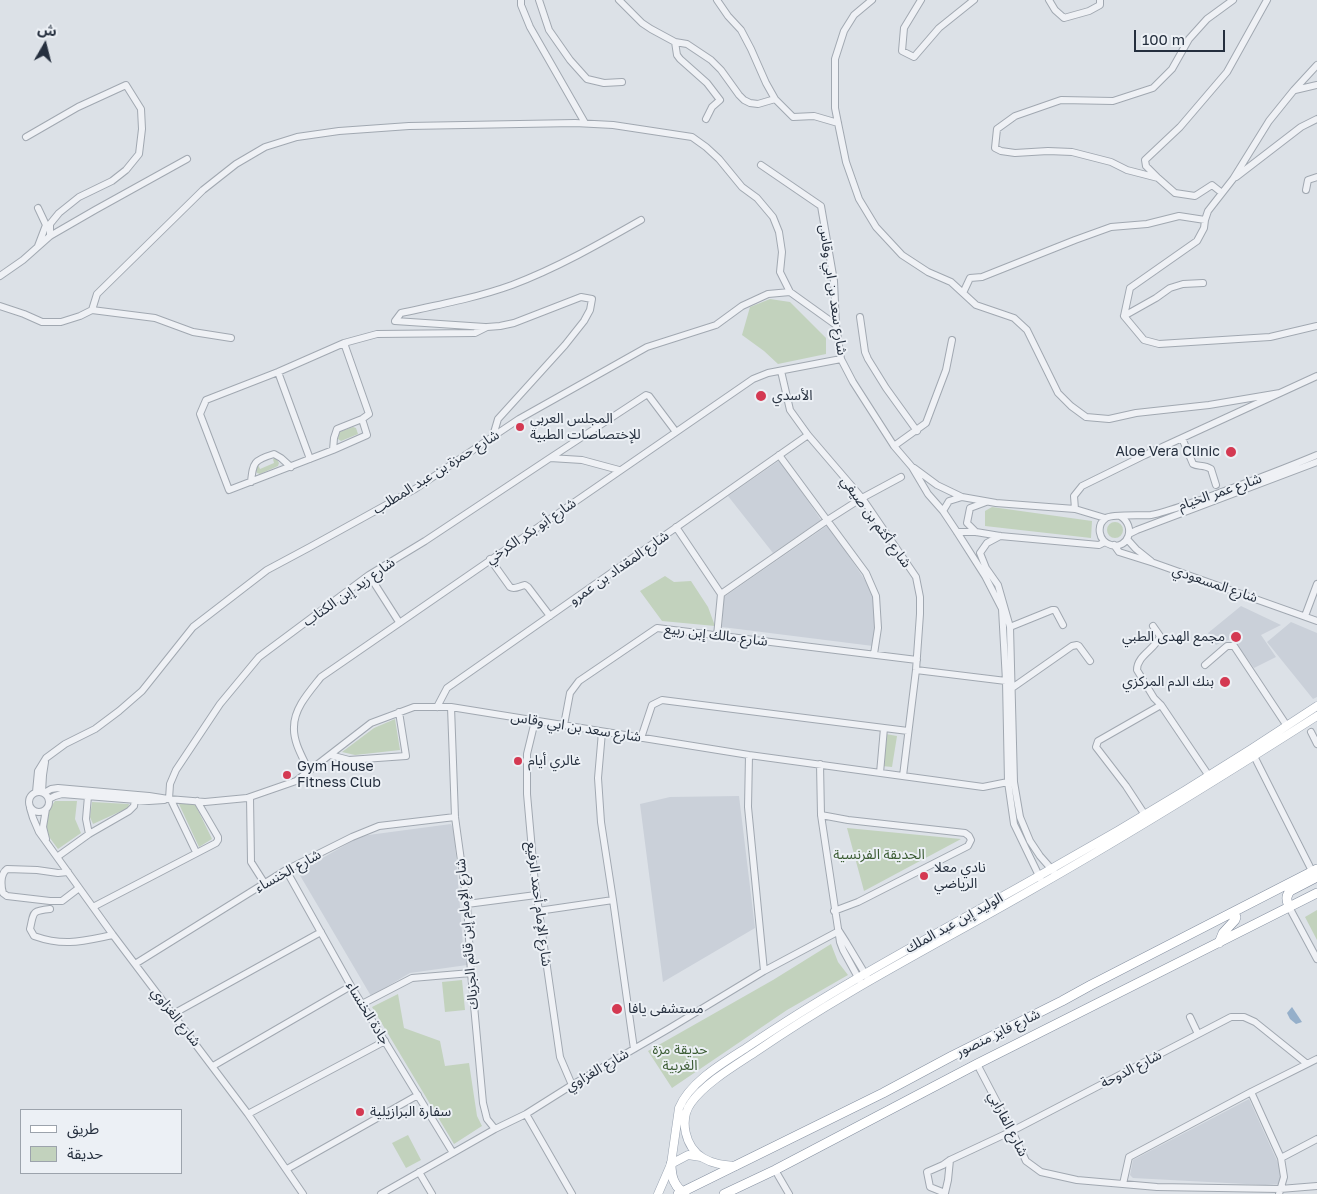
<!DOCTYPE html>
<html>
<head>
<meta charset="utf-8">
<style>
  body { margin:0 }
  #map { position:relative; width:1317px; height:1194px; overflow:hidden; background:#dce1e7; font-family:"Golos Text","Noto Sans Arabic",sans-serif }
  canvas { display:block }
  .legend { position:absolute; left:20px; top:1109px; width:162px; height:65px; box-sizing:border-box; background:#ecf0f5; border:1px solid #9ca3ac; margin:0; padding:6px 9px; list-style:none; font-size:15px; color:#252f3e }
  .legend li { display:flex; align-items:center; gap:10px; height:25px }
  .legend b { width:25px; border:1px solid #9ca3ac }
  .north { position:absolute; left:20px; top:20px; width:50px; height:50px; -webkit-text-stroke:4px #ecf0f5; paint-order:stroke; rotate:8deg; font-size:14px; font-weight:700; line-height:20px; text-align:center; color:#252f3e }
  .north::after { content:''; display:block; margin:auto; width:18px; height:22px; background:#252f3e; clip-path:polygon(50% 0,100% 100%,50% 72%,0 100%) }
  .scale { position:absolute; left:1134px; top:30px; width:91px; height:22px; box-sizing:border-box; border:2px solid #252f3e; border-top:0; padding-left:6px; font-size:15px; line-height:18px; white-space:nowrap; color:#252f3e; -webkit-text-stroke:4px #ecf0f5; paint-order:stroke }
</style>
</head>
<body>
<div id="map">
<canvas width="1317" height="1194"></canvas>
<ul class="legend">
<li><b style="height:6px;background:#fff"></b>طريق</li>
<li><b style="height:14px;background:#c2d2bd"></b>حديقة</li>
</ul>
<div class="north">ش</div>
<div class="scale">100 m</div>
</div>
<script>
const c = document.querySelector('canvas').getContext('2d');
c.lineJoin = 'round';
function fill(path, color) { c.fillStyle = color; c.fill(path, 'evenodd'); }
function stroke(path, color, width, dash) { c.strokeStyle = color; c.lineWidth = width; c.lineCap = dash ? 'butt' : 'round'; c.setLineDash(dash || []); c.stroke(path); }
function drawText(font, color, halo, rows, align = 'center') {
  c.font = font + ' "Golos Text","Noto Sans Arabic",sans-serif'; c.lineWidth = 4; c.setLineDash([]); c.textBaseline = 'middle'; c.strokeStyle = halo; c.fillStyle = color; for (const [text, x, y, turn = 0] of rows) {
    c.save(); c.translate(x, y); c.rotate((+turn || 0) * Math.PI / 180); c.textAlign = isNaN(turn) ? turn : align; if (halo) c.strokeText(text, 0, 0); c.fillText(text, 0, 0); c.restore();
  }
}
fill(new Path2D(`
  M780 460 821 520 773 553 728 496Z
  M828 525 869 586 877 605 873 646 722 627 724 597Z
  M1241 606 1281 625 1261 635 1276 657 1254 668 1233 639 1224 641 1216 645 1208 633Z
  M1291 622 1317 633V697L1313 699 1267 642Z
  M739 796 755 928 663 982 640 804 670 797Z
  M451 824 454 831 463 945 467 965 410 973 371 996 298 872 361 836Z
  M1249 1099 1283 1174 1280 1184 1265 1185 1133 1178 1130 1175 1133 1160Z`), '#cad0d9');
fill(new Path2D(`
  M770 299 790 302 826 338V354L778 364 764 351 742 335 750 307Z
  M353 427 356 428 358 434 341 441 338 439 339 432Z
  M276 458 279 463 278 466 260 474 257 473 256 471 257 465H258L260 469 274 463 273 459Z
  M992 507 1092 521 1091 538 985 526V511Z
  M1107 530a8 8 0 1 1 16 0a8 8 0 1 1-16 0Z
  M665 576 674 582 691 581 708 607 715 626 662 621 640 591Z
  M395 719 400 750 355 755 342 752 374 728Z
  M886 734 897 736 892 767 882 766Z
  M55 801H77L75 819 81 833 58 849 47 834 46 814Z
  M92 802 129 804 128 808 93 824 90 817Z
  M178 802 195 804 212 839 199 847Z
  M847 828 961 839 864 891Z
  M1317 910V940L1305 917Z
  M831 944 838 962 848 975 787 1010 672 1088 648 1051 773 980Z
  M462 980 465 1010 445 1012 442 982Z
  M398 994 404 1028 440 1041 445 1066 469 1063 477 1116 482 1126 454 1144 372 1007Z
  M408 1135 421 1160 406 1168 392 1143Z`), '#c2d2bd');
fill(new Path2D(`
  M1292 1007 1302 1022 1296 1024 1290 1019 1287 1013Z`), '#95afca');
const minor = new Path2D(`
  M521 0V5L530 27 585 123
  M539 0 549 30 570 60 587 79 604 83 622 82
  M619 0 642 23 651 29 675 42 687 44 711 60 721 70 739 95 744 100 750 103 758 104 775 99
  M717 0 728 16 741 30 751 49 766 83 775 99 793 117 814 116 838 123
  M872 0 854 15 844 31 835 59V108L838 123 846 162 859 199 876 227 902 255 928 272 951 282 976 305 1014 318 1027 330 1058 393 1071 406 1086 417 1109 419 1136 413 1209 405 1280 393
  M921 0 904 28 902 51 914 57 939 28 974 0
  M1049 0 1055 10 1064 18 1089 11 1100 5V0
  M675 42 677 55 680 59 707 83 720 100 712 107 706 119
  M1317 65 1294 90 1269 121 1233 179 1208 211 1205 220 1204 228 1197 241 1130 288 1124 316 1144 340 1159 344 1270 337 1317 326
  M1295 90 1317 85
  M26 137 78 107 126 85 141 109 142 129 139 154 126 170 112 181 79 197 59 213 50 224V236
  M761 165 821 206 834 281 836 325 841 359 853 382 894 446 912 467 928 494 943 511 957 532 985 576 1002 609 1006 681 1008 782 1014 824 1041 880
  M1157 177 1146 166 1145 160 1180 127 1227 72 1267 0
  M1236 177 1301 127 1317 119
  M1306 190 1308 180 1317 177
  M1222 193 1212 185 1195 196 1175 193 1158 178 1127 170 1111 162 1072 152 1048 151 1015 153 1001 151 995 148 997 129 1015 116 1061 100 1113 101 1153 88 1172 69 1189 39 1207 19 1233 0
  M38 208 46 225 38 246
  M0 276 23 260 50 236 95 210 187 159
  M963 293 970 278 982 277 1075 240 1111 227 1147 224 1179 216 1205 220
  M0 306 24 314 42 322H61L80 316 92 310 97 294 203 190 236 164 265 147 297 137 339 131 409 126 575 123 613 125 692 137 706 147 719 159 742 187 757 198 773 217 779 232 782 252 780 272 790 292
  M92 310 155 318 193 332 231 338
  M1124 316 1156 298 1170 288 1183 284 1203 283
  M860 317 865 352 868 359 886 388 917 431
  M485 327 395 321 401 313C438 305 476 298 512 285 557 268 599 244 641 220
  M781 371 790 410 808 435 862 498 916 577 920 597V614L916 670 903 776
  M278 372 310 459
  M362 419 367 435 333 450 229 490 200 414 206 400 278 372 344 343 377 334 475 333 487 327 500 326 514 323 581 297 592 299 590 310 584 321 565 345 498 419 493 436
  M1182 438 1193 464C1198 467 1204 464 1211 469L1216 485
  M894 446 926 423 946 370 952 340
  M333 450 334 438 337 429 362 419 369 414 344 343
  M779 455 866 573 876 596 878 628 874 654
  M550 458 646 395 649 396 676 432
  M914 468 937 485 962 497 996 503 1075 509 1105 518
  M251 482C253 462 254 460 274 454L281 458 291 467
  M1075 509 1074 496 1082 486 1145 455 1317 376
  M943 511 949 501 962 497
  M1120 516C1137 526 1128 550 1111 545 1098 541 1096 525 1106 518 1112 514 1142 516 1151 515 1167 512 1187 504 1203 499 1241 485 1279 471 1317 455
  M676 527 721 594 717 636
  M957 532H976L1000 536 1099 545 1105 542
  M976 532 967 523 970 508 986 502
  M1129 534 1137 530 1317 462
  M1000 536 987 543 980 553 986 568 998 585 1010 627 1014 782 1020 817 1030 841 1040 856 1054 872
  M1127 539 1136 549 1151 561
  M1114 545 1119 552 1154 563 1317 621
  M490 559 510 587C515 590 519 586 525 585L528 587 550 616
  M369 575 399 622
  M721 594 829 519 862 498 901 477
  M1305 616 1317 584
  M1153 626 1160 636C1156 649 1137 655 1137 670L1154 698 1161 705 1211 779
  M1010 627 1052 610H1055L1063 625
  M1205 665 1227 646H1234L1287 726
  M916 670 1006 681
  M1012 688 1072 646 1077 645 1079 646 1090 661
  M437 707 447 688 808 435
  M451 707 455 817 467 904 471 973 483 1103 487 1119 495 1129
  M535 721 527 754V794L535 884 560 1057 572 1085
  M564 725 570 693 579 681 657 628 917 660
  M602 732 598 778 601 822 613 900 634 1049
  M1311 732 1317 744
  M641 738 652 705 662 700 908 731
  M330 755 349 760 406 756 399 712
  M749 755 748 807 764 971
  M1254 756 1312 871
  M820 764 821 815 840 942 843 950 860 981
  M309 771C303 758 293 742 294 727 294 708 310 691 321 677L753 379 768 373 841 359
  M880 773 884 728
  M29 802a10 10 0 1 1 20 0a10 10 0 1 1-20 0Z
  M36 792 38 771 46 758 65 744 95 729 119 711 142 691 193 627 267 570 310 547 415 489 519 419 647 347 716 325 742 306 768 294 790 292 836 325
  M42 792 43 775 45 762
  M44 793 51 789 58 788 149 796 168 799 205 802 247 798 296 781 371 723 414 707H451L749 755 983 787 1008 782H1014
  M88 796 86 819 89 834
  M250 797 251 862 265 884
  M49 799 55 796 62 794 149 801 164 800
  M169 799 170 784 176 770 220 704 259 657 369 575 425 541 550 458 582 460 619 470
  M171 800 196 852
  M30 808 33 818 39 832 113 935 248 1114 303 1194
  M46 809 43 827 46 839
  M821 815 848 820 965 833 969 836 971 840 968 846 858 902 834 911
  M1145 815 1126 786 1096 747 1098 741 1161 705
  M57 857 89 834 129 811 134 806 135 800
  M286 870 351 986 453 1153
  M68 872 58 873 37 870 7 869C0 874 1 886 3 893L7 896 50 901H62L79 888
  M467 904 536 895
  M93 907 216 843 218 840V837L197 801
  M1289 907 1317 959
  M50 909C31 911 34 912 30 929L34 936C65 947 83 941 113 935
  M538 911 613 900
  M839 931 846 942 867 977
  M135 964 286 870 352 837 379 826 455 817
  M362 1004 412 978 471 973
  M173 1014 321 932
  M1190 1017 1198 1034
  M977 1064 1012 1131 1026 1161 1041 1172 1077 1180 1157 1187 1280 1189 1317 1186
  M213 1066 351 986
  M1251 1092 1281 1158 1284 1177 1279 1194
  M248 1114 385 1041
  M526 1114 572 1194
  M1281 1158 1317 1139
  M950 1160 948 1180 945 1193 930 1187 927 1172 943 1165 950 1160 1012 1131 1231 1017H1244L1255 1022 1306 1063
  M287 1169 418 1095
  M775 1170 789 1194
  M419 1172 432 1194
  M1123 1184 1129 1157 1251 1092 1317 1059
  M381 1194 495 1129 526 1114 572 1085 670 1028 764 971 839 931`);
const major = new Path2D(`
  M671 1164 688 1155 701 1157
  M735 1166C723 1165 713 1164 703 1158 685 1147 679 1120 691 1103 705 1083 736 1065 757 1051 844 991 939 943 1031 890 1128 835 1223 776 1317 716
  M658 1194 671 1164 679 1108C690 1081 726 1061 749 1046 846 980 950 927 1051 869 1142 818 1230 764 1317 706`);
const highway = new Path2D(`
  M1289 907C1287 901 1285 897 1290 891L1317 877
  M1219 943 1223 933 1235 920 1236 917 1234 914 1231 913
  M671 1164C671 1177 674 1186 685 1194
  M678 1194 883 1093 952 1056 1062 1001 1091 985 1317 869
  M724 1194 775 1170 977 1064 1317 893`);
stroke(minor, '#a1a8b1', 8);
stroke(major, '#9ba5b3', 9);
stroke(highway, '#838e9f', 10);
stroke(minor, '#eff1f5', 6);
stroke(major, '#fff', 8);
stroke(highway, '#fff', 9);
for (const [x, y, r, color] of [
  [761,396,6,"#d43952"],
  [520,427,5,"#d43952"],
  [1231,452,6,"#d43952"],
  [1236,637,6,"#d43952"],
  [1225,682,6,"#d43952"],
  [518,761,5,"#d43952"],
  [287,775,5,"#d43952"],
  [924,876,5,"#d43952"],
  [617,1009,6,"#d43952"],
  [360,1112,5,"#d43952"]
]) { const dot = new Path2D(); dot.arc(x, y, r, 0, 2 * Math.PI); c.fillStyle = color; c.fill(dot); stroke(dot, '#ecf0f5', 2); }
drawText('14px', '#252f3e', '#ecf0f5', [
  ["شارع سعد بن ابي وقاس",833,290,82],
  ["شارع حمزة بن عبد المطلب",436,472,-32],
  ["شارع عمر الخيام",1220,492,-19],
  ["شارع أكثم بن صيفي",876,522,54],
  ["شارع أبو بكر الكرخي",531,531,-34],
  ["شارع المقداد بن عمرو",619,568,-35],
  ["شارع المسعودي",1215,584,19],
  ["شارع زيد إبن الكتاب",349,592,-35],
  ["شارع مالك إبن ربيع",716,635,7],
  ["شارع سعد بن ابي وقاس",576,727,9],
  ["شارع الخنساء",288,871,-29],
  ["شارع الإمام أحمد الرفيع",539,904,83],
  ["الوليد إبن عبد الملك",954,923,-29],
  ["شارع الإمام إبن قائم الجزياك",467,934,-95],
  ["جادة الخنساء",368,1013,59],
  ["شارع الغزاوي",176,1017,52],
  ["شارع فايز منصور",998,1033,-26],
  ["شارع الدوحة",1131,1069,-27],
  ["شارع الغزاوي",597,1070,-30],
  ["شارع الفارابي",1008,1124,63]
]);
drawText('14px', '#252f3e', '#ecf0f5', [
  ["الأسدي",772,396],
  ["المجلس العربي",530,419],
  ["للإختصاصات الطبية",530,435],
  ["Aloe Vera Clinic",1220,452,"right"],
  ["مجمع الهدى الطبي",1225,637,"right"],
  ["بنك الدم المركزي",1214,682,"right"],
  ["غالري أيام",528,761],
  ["Gym House",297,767],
  ["Fitness Club",297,783],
  ["نادي معلا",934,868],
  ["الرياضي",934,884],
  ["مستشفى يافا",628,1009],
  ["سفارة البرازيلية",370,1112]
], 'left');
drawText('14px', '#3a5b32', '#ecf0f5', [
  ["الحديقة الفرنسية",879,855],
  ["حديقة مزة",680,1050],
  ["الغربية",680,1066]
]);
</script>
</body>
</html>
